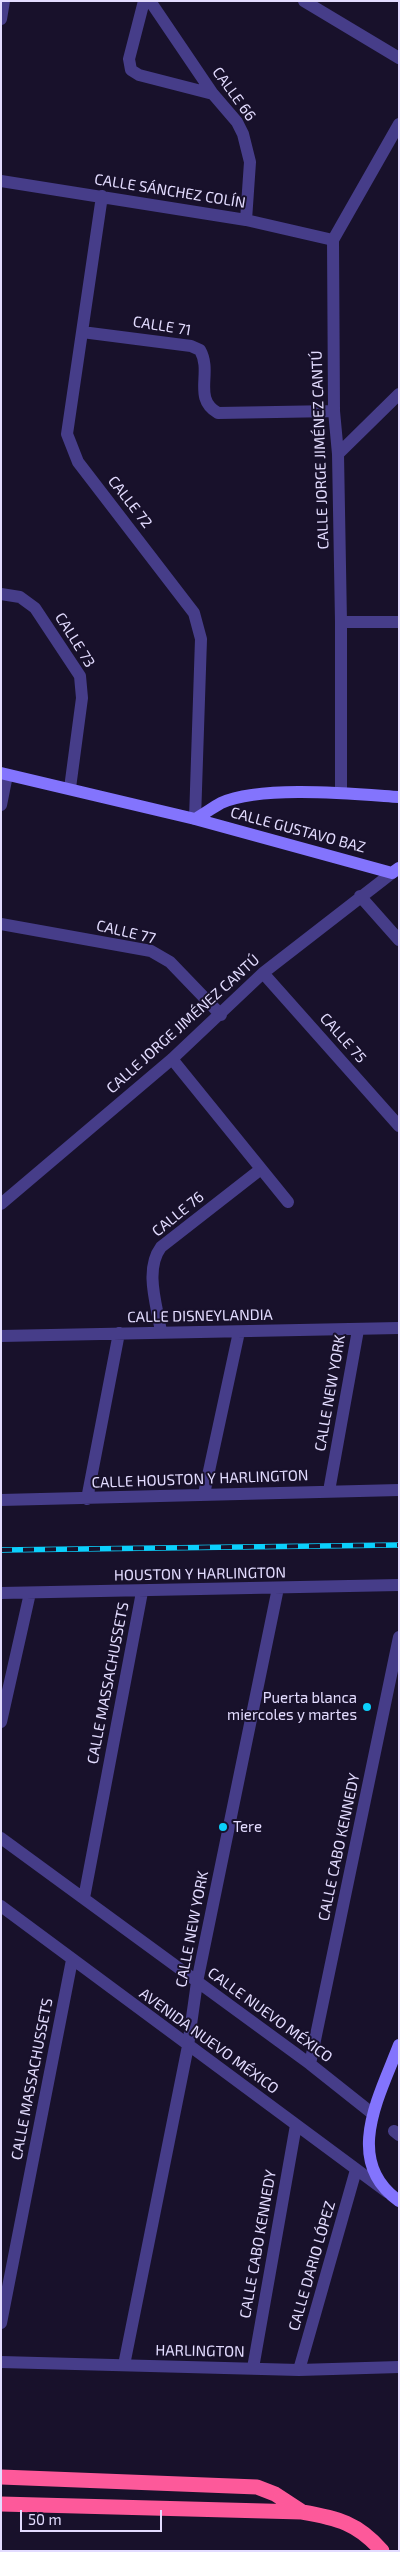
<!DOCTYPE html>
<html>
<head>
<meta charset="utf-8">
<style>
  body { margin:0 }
  #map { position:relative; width:400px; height:2552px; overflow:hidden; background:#18112b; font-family:"Exo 2",sans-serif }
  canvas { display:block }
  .frame { position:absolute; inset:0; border:2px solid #e3dcff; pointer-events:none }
  .scale { position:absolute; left:20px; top:2510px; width:142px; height:22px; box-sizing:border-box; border:2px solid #e3dcff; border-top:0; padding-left:6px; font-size:15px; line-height:18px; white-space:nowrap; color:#e3dcff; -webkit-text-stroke:4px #18112b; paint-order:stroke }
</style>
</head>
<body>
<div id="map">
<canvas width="400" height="2552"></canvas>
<div class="frame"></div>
<div class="scale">50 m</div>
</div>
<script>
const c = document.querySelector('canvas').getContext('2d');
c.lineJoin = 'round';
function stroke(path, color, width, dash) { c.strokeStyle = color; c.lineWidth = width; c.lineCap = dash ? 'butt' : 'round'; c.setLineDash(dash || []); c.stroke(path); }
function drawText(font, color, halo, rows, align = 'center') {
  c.font = font + ' "Exo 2",sans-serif'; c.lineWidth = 4; c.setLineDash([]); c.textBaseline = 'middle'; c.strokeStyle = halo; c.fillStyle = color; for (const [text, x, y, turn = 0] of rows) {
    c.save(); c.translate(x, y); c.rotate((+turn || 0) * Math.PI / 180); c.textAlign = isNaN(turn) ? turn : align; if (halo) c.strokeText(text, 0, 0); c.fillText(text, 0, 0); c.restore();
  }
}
stroke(new Path2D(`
  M144 1 129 59 131 70 139 75 213 94
  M150 1 213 94 237 122 243 134 250 162 246 220
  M304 1 399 58
  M1 19 4 1
  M1 181 246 220 333 240
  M102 196 67 434 78 462 194 613 201 639 195 819
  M82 332 191 346 200 350C213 373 192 398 218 413L334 411
  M338 454 399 394
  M1 594 20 597 35 608 80 676 82 698 70 788
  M341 622H399
  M341 793V622L338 454 334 411 333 240 399 124
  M1 805 7 775
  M360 896 399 940
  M1 924 151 951 170 962 221 1015
  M263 973 399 1126
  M172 1059 288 1202
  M1 1204 172 1059 263 973 392 873
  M161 1332C157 1305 144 1270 161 1247L261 1169
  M1 1336 399 1328
  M329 1491 358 1330
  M204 1494 239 1332
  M87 1499 119 1333
  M1 1500 399 1490
  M1 1593 399 1585
  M1 1722 30 1593
  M1 1838 310 2064 373 2114
  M84 1898 142 1592
  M1 1906 387 2192
  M310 2064 399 1637
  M394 2131 399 2135
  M1 2323 72 1960
  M1 2362 299 2370 399 2367
  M124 2365 188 2046 197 1982 278 1588
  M253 2368 296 2125
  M299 2370 356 2170`), '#463d89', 12);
stroke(new Path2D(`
  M1 773 195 819 392 873 399 868
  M195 819C204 814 212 808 221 803 262 785 354 794 399 797
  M399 2045C380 2095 342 2161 399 2201`), '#8374fd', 12);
stroke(new Path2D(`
  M1 2477 257 2487 275 2494 301 2511
  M1 2504 302 2512C337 2518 358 2523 382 2551`), '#fd599a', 15);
const rail = new Path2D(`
  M1 1550 399 1545`);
stroke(rail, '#0bd0fc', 5.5);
stroke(rail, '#18112b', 4, [11]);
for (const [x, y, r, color] of [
  [367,1707,5,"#0bd0fc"],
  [223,1827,5,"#0bd0fc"]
]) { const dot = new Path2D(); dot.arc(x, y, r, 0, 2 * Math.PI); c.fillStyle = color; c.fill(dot); stroke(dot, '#18112b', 2); }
drawText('15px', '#e3dcff', '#18112b', [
  ["CALLE 66",234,94,54],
  ["CALLE SÁNCHEZ COLÍN",170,191,9],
  ["CALLE 71",162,326,9],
  ["CALLE JORGE JIMÉNEZ CANTÚ",320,450,-92],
  ["CALLE 72",130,502,52],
  ["CALLE 73",75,640,58],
  ["CALLE GUSTAVO BAZ",298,830,15],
  ["CALLE 77",126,932,13],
  ["CALLE JORGE JIMÉNEZ CANTÚ",183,1024,-42],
  ["CALLE 75",343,1038,48],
  ["CALLE 76",178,1214,-39],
  ["CALLE DISNEYLANDIA",200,1316,-1],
  ["CALLE NEW YORK",330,1393,-80],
  ["CALLE HOUSTON Y HARLINGTON",200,1479,-2],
  ["HOUSTON Y HARLINGTON",200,1574,-1],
  ["CALLE MASSACHUSSETS",108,1683,-79],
  ["CALLE CABO KENNEDY",339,1847,-78],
  ["CALLE NEW YORK",192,1929,-79],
  ["CALLE NUEVO MÉXICO",270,2015,36],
  ["AVENIDA NUEVO MÉXICO",209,2041,36],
  ["CALLE MASSACHUSSETS",32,2079,-79],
  ["CALLE CABO KENNEDY",258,2244,-80],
  ["CALLE DARIO LÓPEZ",312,2266,-74],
  ["HARLINGTON",200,2351,1]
]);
drawText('15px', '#e3dcff', '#18112b', [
  ["Puerta blanca",357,1698],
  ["miercoles y martes",357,1715],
  ["Tere",233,1827,"left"]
], 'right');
</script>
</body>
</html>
